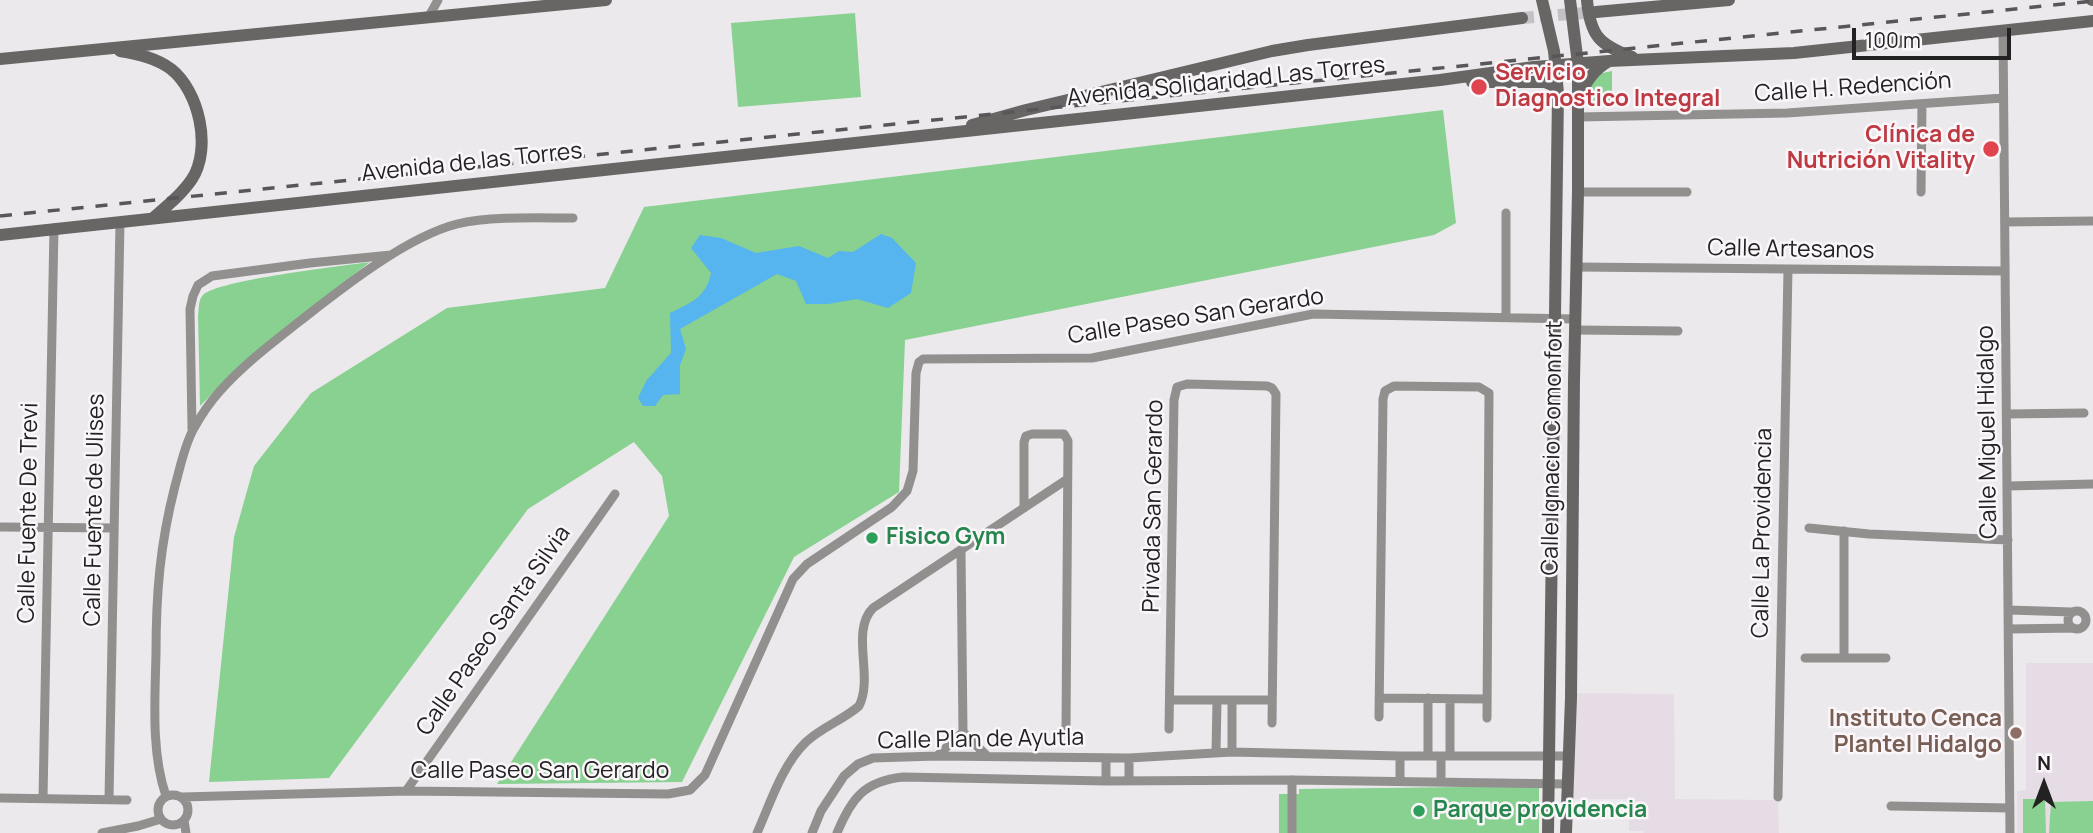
<!DOCTYPE html>
<html>
<head>
<meta charset="utf-8">
<style>
  body { margin:0 }
  #map { position:relative; width:2093px; height:833px; overflow:hidden; background:#ece9ec; font-family:Manrope,sans-serif }
  canvas { display:block }
  .north { position:absolute; left:2009px; top:749px; width:70px; height:70px; -webkit-text-stroke:5px #faf6f9; paint-order:stroke; rotate:0deg; font-size:19px; font-weight:700; line-height:28px; text-align:center; color:#232223 }
  .north::after { content:''; display:block; margin:auto; width:24px; height:32px; background:#232223; clip-path:polygon(50% 0,100% 100%,50% 72%,0 100%) }
  .scale { position:absolute; left:1852px; top:28px; width:159px; height:32px; box-sizing:border-box; border:4px solid #232223; border-top:0; padding-left:9px; font-size:21px; line-height:24px; white-space:nowrap; color:#232223; -webkit-text-stroke:5px #faf6f9; paint-order:stroke }
</style>
</head>
<body>
<div id="map">
<canvas width="2093" height="833"></canvas>
<div class="north">N</div>
<div class="scale">100 m</div>
</div>
<script>
const c = document.querySelector('canvas').getContext('2d');
c.lineJoin = 'round';
function fill(path, color) { c.fillStyle = color; c.fill(path, 'evenodd'); }
function stroke(path, color, width, dash) { c.strokeStyle = color; c.lineWidth = width; c.lineCap = dash ? 'butt' : 'round'; c.setLineDash(dash || []); c.stroke(path); }
function drawText(font, color, halo, rows, align = 'center') {
  c.font = font + ' Manrope,sans-serif'; c.lineWidth = 5; c.setLineDash([]); c.textBaseline = 'middle'; c.strokeStyle = halo; c.fillStyle = color; for (const [text, x, y, turn = 0] of rows) {
    c.save(); c.translate(x, y); c.rotate((+turn || 0) * Math.PI / 180); c.textAlign = isNaN(turn) ? turn : align; if (halo) c.strokeText(text, 0, 0); c.fillText(text, 0, 0); c.restore();
  }
}
fill(new Path2D(`
  M2026 663H2093V833H2017V791L2026 790Z
  M1566 693 1674 694 1675 799 1778 800 1779 833H1644L1643 831H1629V799H1572Z`), '#e6dce5');
fill(new Path2D(`
  M855 13 861 97 738 107 731 23Z
  M1612 71V102L1589 103 1590 84 1598 74Z
  M1443 110 1456 223 1434 235 905 340 899 492 794 557 682 782 497 784 669 516 662 476 634 442 528 509 329 778 209 782 234 537 254 466 311 393 447 308 605 288 644 207Z
  M370 262 240 365 200 406 198 316C199 309 198 300 203 295 218 280 342 266 370 262Z
  M1539 786V833H1279V794H1299V789Z
  M2023 799H2045L2046 833H2023Z
  M2093 801V833H2049L2051 802Z`), '#88d191');
fill(new Path2D(`
  M881 234 892 238 916 263 911 293 888 308 857 299 828 304H806L796 281 777 274 680 329 686 349 680 365V394L663 395 655 406H643L638 398 646 381 671 353 670 313C690 303 706 298 711 273L691 248 700 235 721 238 756 253 799 246 828 258 839 251 853 252Z`), '#56b4ee');
stroke(new Path2D(`
  M1522 18 1596 12`), '#c4c1c4', 12, [12, 6]);
stroke(new Path2D(`
  M428 18 438 0
  M2003 31 2010 833
  M1578 117 1787 113 2003 98
  M1578 192H1687
  M1921 192 1922 104
  M1506 213V317
  M2005 222 2092 221
  M1576 267 2005 271
  M1575 330 1678 331
  M2007 414 2084 413
  M192 429 190 309 193 296 198 285 212 276 310 263 391 255
  M2008 486 2093 484
  M1024 508V442L1026 436 1032 434H1064L1068 441 1066 728
  M0 527 114 528
  M1809 528 1869 534 2008 540
  M1844 531V658
  M961 551 963 732 987 756
  M2009 610 2072 612
  M2068 620a9 9 0 1 1 18 0a9 9 0 1 1-18 0Z
  M2009 629 2074 628
  M1805 658H1886
  M1379 698 1487 699
  M1170 700H1272
  M1232 701V752
  M1379 717 1383 399 1385 391 1394 386 1479 387 1489 393 1487 718
  M1169 729 1174 400 1177 387 1187 384 1267 386 1272 388 1276 394 1272 723
  M1216 752 1217 701
  M937 756 963 732
  M1428 756V698
  M1450 756V699
  M1129 758V780
  M1292 780V833
  M1106 781V758
  M1400 781V756
  M1441 781V756
  M406 791 615 494
  M158 810a15 15 0 1 1 30 0a15 15 0 1 1-30 0Z
  M166 796C151 753 155 699 156 654 156 594 160 544 175 486 180 468 184 447 193 430 200 417 210 402 220 391 243 365 272 343 300 321 341 289 406 237 457 224 490 216 539 218 573 218
  M182 797 406 791 668 794 690 790 705 775 793 579 807 564 892 507 907 491 913 471 916 373 919 362 923 359 1092 358 1313 314 1575 319
  M1778 797 1788 269
  M0 798 127 800
  M43 798 54 228
  M109 799 120 222
  M1891 806 2010 808
  M184 820 186 833
  M102 833 138 826 161 819
  M757 833C770 804 782 765 806 742 822 727 843 720 859 706 874 677 850 631 873 608L1066 480
  M812 833 821 811 844 776 858 764 873 758 937 756 1129 758 1232 752 1400 756H1569
  M837 833C851 799 864 781 903 777L1106 781 1292 780 1567 784`), '#91908f', 9);
stroke(new Path2D(`
  M1542 0 1554 51 1558 93 1548 833
  M1587 0C1590 35 1599 45 1632 57
  M2092 0H2093
  M1596 12 1729 0
  M120 51C138 54 156 58 171 69 199 91 212 148 192 179 182 194 167 206 153 218
  M0 59 606 0
  M1472 82H1545L1552 85 1558 93
  M1581 95C1586 80 1595 69 1609 61
  M972 125 1026 110 1272 51 1308 45 1522 18
  M0 235 1440 80 1534 67 1609 61 1794 53 2093 21
  M1566 833 1571 698 1574 380 1578 192V64L1570 0`), '#676664', 12);
stroke(new Path2D(`
  M0 216 2093 1`), '#585658', 3.5, [12, 12]);
for (const [x, y, r, color] of [
  [1479,87,9,"#e0444e"],
  [1991,149,9,"#e0444e"],
  [872,538,7,"#2e9e5b"],
  [2016,733,7,"#8d6e63"],
  [1419,811,7,"#2e9e5b"]
]) { const dot = new Path2D(); dot.arc(x, y, r, 0, 2 * Math.PI); c.fillStyle = color; c.fill(dot); stroke(dot, '#faf6f9', 2.5); }
drawText('bold 23px', '#be3a42', '#faf6f9', [
  ["Servicio",1495,74],
  ["Diagnostico Integral",1495,100],
  ["Clínica de",1975,136,"right"],
  ["Nutrición Vitality",1975,162,"right"]
], 'left');
drawText('23px', '#232223', '#faf6f9', [
  ["Avenida Solidaridad Las Torres",1226,82,-6],
  ["Calle H. Redención",1853,88,-4],
  ["Avenida de las Torres",472,163,-6],
  ["Calle Artesanos",1791,250,1],
  ["Calle Paseo San Gerardo",1196,317,-9],
  ["Calle Miguel Hidalgo",1988,432,-91],
  ["Calle Ignacio Comonfort",1553,448,-89],
  ["Privada San Gerardo",1154,506,-89],
  ["Calle Fuente de Ulises",95,510,-89],
  ["Calle Fuente De Trevi",29,513,-89],
  ["Calle La Providencia",1763,533,-89],
  ["Calle Paseo Santa Silvia",494,631,-55],
  ["Calle Plan de Ayutla",981,740,-1],
  ["Calle Paseo San Gerardo",540,772]
]);
drawText('bold 23px', '#27864d', '#faf6f9', [
  ["Fisico Gym",886,538],
  ["Parque providencia",1433,811]
], 'left');
drawText('bold 23px', '#785e54', '#faf6f9', [
  ["Instituto Cenca",2002,720],
  ["Plantel Hidalgo",2002,746]
], 'right');
</script>
</body>
</html>
